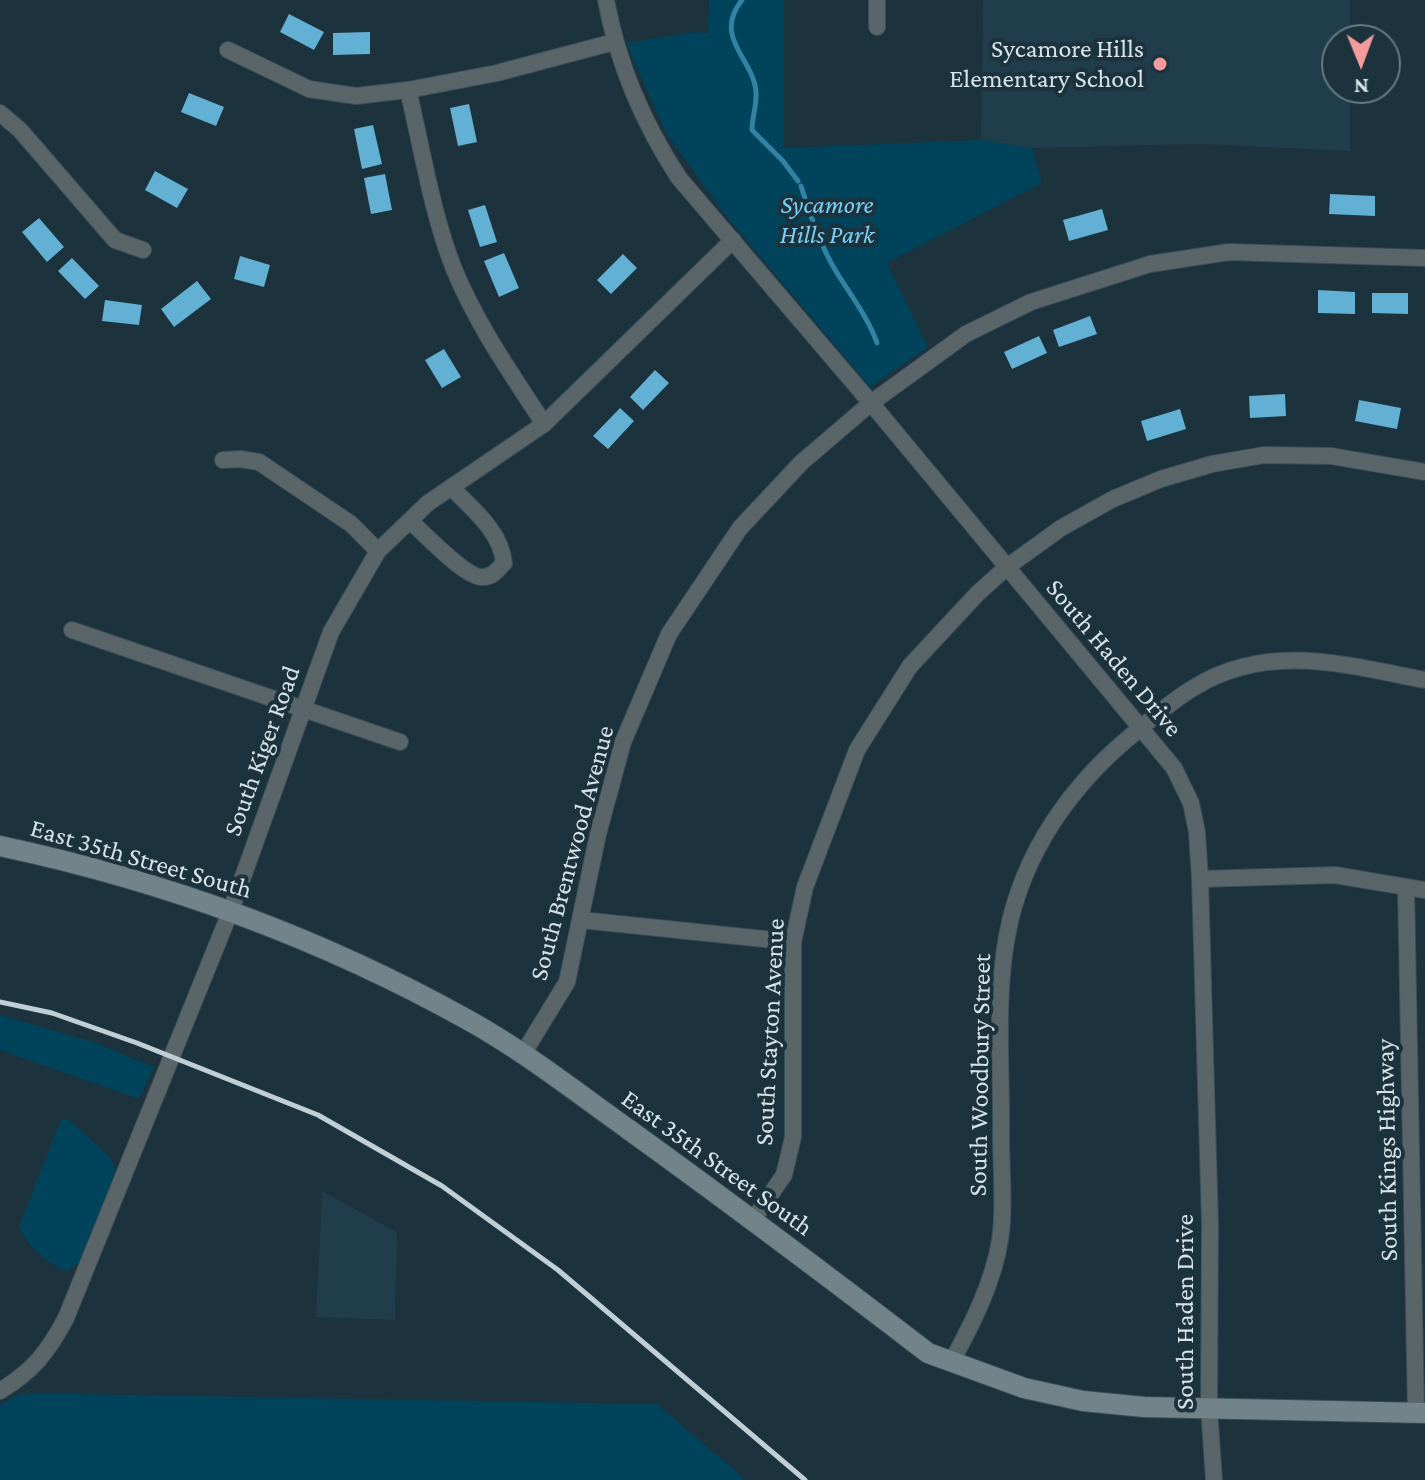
<!DOCTYPE html>
<html>
<head>
<meta charset="utf-8">
<style>
  body { margin:0 }
  #map { position:relative; width:1425px; height:1480px; overflow:hidden; background:#1c323c; font-family:"Crimson Pro",serif }
  canvas { display:block }
  .north { position:absolute; left:1321px; top:24px; width:80px; height:80px; box-sizing:border-box; background:#1c323c; border:2px solid #667981; border-radius:50%; rotate:179deg; font-size:22px; font-weight:700; line-height:32px; text-align:center; color:#d6e3e9 }
  .north::after { content:''; display:block; margin:auto; width:28px; height:36px; background:#f59b9d; clip-path:polygon(50% 0,100% 100%,50% 72%,0 100%) }
</style>
</head>
<body>
<div id="map">
<canvas width="1425" height="1480"></canvas>
<div class="north">N</div>
</div>
<script>
const c = document.querySelector('canvas').getContext('2d');
c.lineJoin = 'round';
function fill(path, color) { c.fillStyle = color; c.fill(path, 'evenodd'); }
function stroke(path, color, width, dash) { c.strokeStyle = color; c.lineWidth = width; c.lineCap = dash ? 'butt' : 'round'; c.setLineDash(dash || []); c.stroke(path); }
function drawText(font, color, halo, rows, align = 'center') {
  c.font = font + ' "Crimson Pro",serif'; c.lineWidth = 8; c.setLineDash([]); c.textBaseline = 'middle'; c.strokeStyle = halo; c.fillStyle = color; for (const [text, x, y, turn = 0] of rows) {
    c.save(); c.translate(x, y); c.rotate((+turn || 0) * Math.PI / 180); c.textAlign = isNaN(turn) ? turn : align; if (halo) c.strokeText(text, 0, 0); c.fillText(text, 0, 0); c.restore();
  }
}
fill(new Path2D(`
  M983 0H1350V40H1337V88H1350V151L1201 144 1032 148 981 140Z
  M322 1191 397 1232 395 1320 316 1317Z`), '#203d4b');
fill(new Path2D(`
  M709 0H784V148L981 140 1032 148 1042 183 887 263 928 347 870 387 722 211 666 133 626 43 693 32 708 33Z
  M0 1015 94 1042 154 1067 139 1099 0 1050Z
  M61 1119 69 1120 110 1157 116 1170 79 1262 68 1271C52 1268 23 1242 19 1226Z
  M21 1393 657 1404 746 1480H0V1405Z`), '#00435a');
stroke(new Path2D(`
  M742 0C712 38 754 59 756 92 757 105 752 117 752 130L783 161 798 181
  M801 186C811 217 820 245 837 273 850 294 869 319 877 343`), '#3182a3', 5);
fill(new Path2D(`
  M289 14 324 32 314 50 280 32Z
  M370 32V54L333 55V33Z
  M189 93 224 107 216 126 181 112Z
  M469 104 477 142 458 146 450 108Z
  M373 125 382 164 362 169 354 129Z
  M155 171 188 189 177 208 145 190Z
  M385 174 392 210 371 214 364 178Z
  M1330 194 1375 196V216L1329 214Z
  M485 205 497 242 480 247 468 210Z
  M1102 209 1108 230 1069 241 1063 220Z
  M39 218 64 247 47 262 22 232Z
  M504 253 519 288 499 297 484 261Z
  M623 254 637 268 611 294 597 280Z
  M240 256 270 265 264 287 234 279Z
  M72 258 99 286 85 299 58 271Z
  M197 281 211 299 174 327 161 309Z
  M1318 290 1355 292V314L1318 313Z
  M1372 293H1408V314L1372 313Z
  M105 300 142 305 139 325 102 321Z
  M1090 316 1097 334 1059 347 1053 330Z
  M1039 336 1047 353 1012 369 1004 352Z
  M444 349 461 377 442 388 425 360Z
  M655 370 669 383 643 410 630 397Z
  M1285 394 1286 416 1250 418 1249 396Z
  M1359 400 1401 408 1397 429 1355 421Z
  M620 408 634 421 608 449 593 436Z
  M1180 409 1186 429 1147 441 1141 421Z`), '#62b0d3');
const minor = new Path2D(`
  M606 0C618 65 643 123 679 178L871 403 1174 768 1191 803 1197 832 1200 879 1210 1224 1209 1408 1214 1480
  M877 27V0
  M228 50 309 89 356 96 408 90 497 73 614 42
  M408 90C422 148 432 214 454 269 477 325 511 373 544 424
  M0 113 20 130 115 240 143 250
  M223 460 240 459 259 462 351 524 378 551
  M410 521C424 533 467 580 484 577 494 576 498 569 504 563 501 531 472 509 451 487
  M72 630 400 742
  M1200 879 1335 875 1425 890
  M1406 887 1416 1413
  M581 920 793 942
  M523 1054 567 982 598 834 623 742 669 634 740 528 802 462 871 403 966 334 1031 302 1150 264 1229 252 1425 258
  M753 1220 784 1175 793 1137V942L805 887 857 750 910 666 978 593 1007 567 1061 528 1113 499 1161 479 1212 464 1264 455 1331 456 1425 472
  M951 1363C972 1324 993 1284 1000 1240 1005 1210 1001 1167 1001 1136 1002 1071 995 1001 1007 936 1022 853 1072 783 1137 731 1156 715 1174 699 1195 687 1269 642 1346 665 1425 680
  M0 1391C33 1371 48 1352 66 1318L231 910 331 632 378 551 428 503 544 424 733 240`);
const secondary = new Path2D(`
  M0 846C165 881 321 938 468 1020 524 1051 576 1092 628 1129 729 1202 829 1277 928 1353L1024 1388 1083 1401 1144 1407 1425 1413`);
stroke(minor, '#3a4e58', 18);
stroke(secondary, '#3a4e58', 22);
stroke(minor, '#5a656a', 16);
stroke(secondary, '#72838a', 20);
stroke(new Path2D(`
  M0 1002 52 1013 137 1043 318 1115 442 1186 558 1270 805 1480`), '#c0ced5', 5);
for (const [x, y, r, color] of [
  [1160,64,8,"#f59b9d"]
]) { const dot = new Path2D(); dot.arc(x, y, r, 0, 2 * Math.PI); c.fillStyle = color; c.fill(dot); stroke(dot, '#1c323c', 3); }
drawText('26px', '#d6e3e9', '#1c323c', [
  ["Sycamore Hills",1144,49],
  ["Elementary School",1144,79]
], 'right');
drawText('italic 26px', '#7bcff4', '#1c323c', [
  ["Sycamore",827,205],
  ["Hills Park",827,235]
]);
drawText('26px', '#d6e3e9', '#1c323c', [
  ["South Haden Drive",1114,658,50],
  ["South Kiger Road",262,751,-70],
  ["South Brentwood Avenue",572,853,-75],
  ["East 35th Street South",141,859,16],
  ["South Stayton Avenue",770,1032,-87],
  ["South Woodbury Street",980,1075,-89],
  ["South Kings Highway",1387,1150,-91],
  ["East 35th Street South",717,1163,36],
  ["South Haden Drive",1185,1312,-90]
]);
</script>
</body>
</html>
